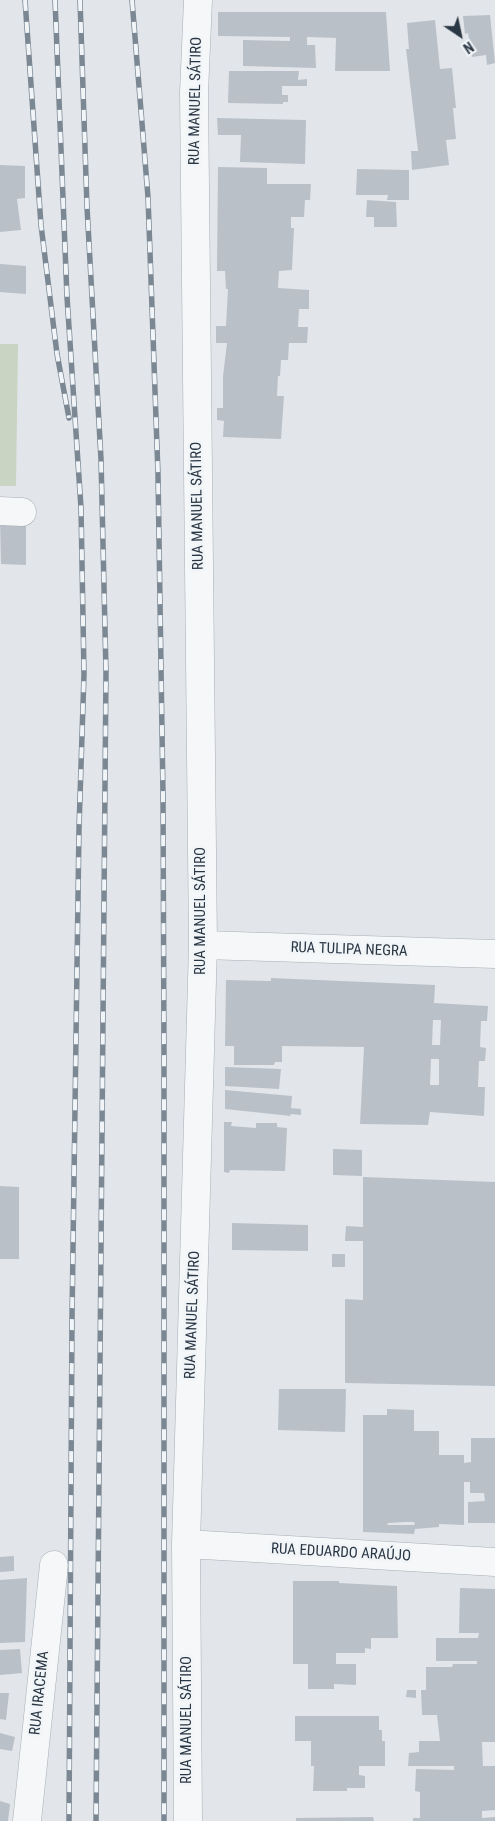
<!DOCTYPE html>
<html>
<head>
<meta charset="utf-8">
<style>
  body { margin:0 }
  #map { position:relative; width:495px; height:1821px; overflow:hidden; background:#e2e6ea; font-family:"Roboto Condensed",sans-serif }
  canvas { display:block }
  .north { position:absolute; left:435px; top:10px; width:50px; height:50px; -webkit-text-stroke:4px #f1f5f8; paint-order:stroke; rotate:146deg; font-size:14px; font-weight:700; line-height:20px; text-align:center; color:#293643 }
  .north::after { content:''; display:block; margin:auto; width:18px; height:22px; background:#293643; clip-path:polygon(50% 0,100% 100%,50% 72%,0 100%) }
</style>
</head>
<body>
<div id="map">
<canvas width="495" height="1821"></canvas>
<div class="north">N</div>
</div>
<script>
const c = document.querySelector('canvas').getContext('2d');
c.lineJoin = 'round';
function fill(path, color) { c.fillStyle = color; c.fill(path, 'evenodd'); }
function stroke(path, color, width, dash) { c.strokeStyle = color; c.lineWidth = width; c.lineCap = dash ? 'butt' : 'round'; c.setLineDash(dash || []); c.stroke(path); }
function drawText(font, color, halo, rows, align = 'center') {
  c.font = font + ' "Roboto Condensed",sans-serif'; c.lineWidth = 5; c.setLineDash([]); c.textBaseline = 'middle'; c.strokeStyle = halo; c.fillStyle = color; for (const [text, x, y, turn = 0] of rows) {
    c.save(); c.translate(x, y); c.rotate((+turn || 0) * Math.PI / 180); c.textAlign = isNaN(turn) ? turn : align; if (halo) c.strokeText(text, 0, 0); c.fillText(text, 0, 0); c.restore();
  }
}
fill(new Path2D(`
  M0 344H18L16 486H0Z`), '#cad4c3');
fill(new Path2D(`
  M218 12H386L390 71H335L336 38 307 37V45H315L316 68 243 66V40L290 41V37L218 36Z
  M490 15 495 63 487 65 486 55 472 57 468 33 465 34 463 16Z
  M435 20 440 69 452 68 456 108H453L456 139 446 140 449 165 412 170 411 151H418L406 49H409L407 23Z
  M229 71H299L298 80 307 79V86H282V95H288V102H283V104L228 103Z
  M217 118 306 120 305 164 240 162 241 135H218Z
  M0 165 25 166V198L17 199 21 230 0 232Z
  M218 167 267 168V184H311L310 200H305L304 217H291V228H294L292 270 279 271 278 288 309 290V309H299L298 327H308L307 343H289L288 360H281L280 376H278L277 396H284L281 439 223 437 224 421 217 420V408H223V376L227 343H216V326H226L228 289H226L225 271H217Z
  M357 169 409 170V200H387L388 195H356Z
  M367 200 396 202 397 227H374V217H366Z
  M0 264 26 266V294L0 292Z
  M0 519 26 520V565L1 564Z
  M271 978 435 985 434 1003 488 1006 487 1021H481L480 1047 486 1048 485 1061H479L478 1087H485L484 1116 430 1112 428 1125 360 1124 364 1047 282 1046V1062H275L274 1065H234V1046H225L226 980 271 981ZM433 1020H441L440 1045H432ZM431 1059H439V1085H430Z
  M225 1067 281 1069 279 1089 225 1086Z
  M225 1090 292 1096 291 1108 301 1109V1115L290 1114 291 1116 225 1109Z
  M224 1122H232L231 1126 256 1128V1123H277V1127L287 1128 285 1171 230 1170 229 1173 224 1172Z
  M333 1149 362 1150V1176L333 1175Z
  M363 1177 495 1182V1386L345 1383V1299L363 1300V1241H345L346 1226 363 1227Z
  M0 1186 19 1187V1259H0Z
  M232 1223 308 1225V1251L232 1250Z
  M332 1254H345V1267H332Z
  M279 1389H346L345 1432 278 1430Z
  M387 1409 414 1410V1431H439V1455H464V1463L471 1462V1438H495V1523H468V1502L485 1501 484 1493H470V1482H464V1525L439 1524V1527L415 1529 414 1534 363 1532V1415H387ZM406 1522H414L415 1525H387L388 1523Z
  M14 1556V1571L0 1572V1557Z
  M27 1578 25 1642 0 1643V1580Z
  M293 1581H339V1583L397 1586 398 1638H371V1649L365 1648V1653H336V1664H356V1685L334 1684V1689H308V1664H293Z
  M460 1588 495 1589V1742H482L483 1766H495V1810L482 1811V1818L495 1817V1821H413V1818H420V1792L415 1791 416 1769 454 1770V1766H408L409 1753 419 1752V1741H440L437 1715H422L421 1690H426V1667H452L453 1664H477V1661H436V1638H478L479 1633H459Z
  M20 1649 22 1673 0 1675V1650Z
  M407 1690H416V1698L406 1697Z
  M0 1693H9L6 1720 0 1719Z
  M295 1716H379V1730H382V1741H385V1766H359V1775L365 1776V1788H347V1791H313L314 1766H311V1741H295Z
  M0 1733 15 1737 12 1751 0 1749Z
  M0 1801 10 1804 8 1821H0Z
  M373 1817 374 1821H296V1818Z`), '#b9c0c8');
const minor = new Path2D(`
  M0 511 22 512
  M203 945 495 954
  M186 1544 495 1562
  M27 1821 54 1565
  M188 1821 186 1544 203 945 194 93 198 0`);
stroke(minor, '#a7aeb5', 29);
stroke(minor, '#f5f7f8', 28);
const rail = new Path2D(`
  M25 0 41 225 57 354 69 418
  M55 0 67 297 81 508 84 674 79 828 72 1318 69 1821
  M80 0 87 207 101 459 106 672 96 1821
  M132 0 148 197 158 474 163 795 164 1056V1821`);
stroke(rail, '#7b8894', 5.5);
stroke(rail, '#f1f5f8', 4, [11]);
drawText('15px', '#293643', '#f1f5f8', [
  ["RUA MANUEL SÁTIRO",196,101,-89],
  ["RUA MANUEL SÁTIRO",198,506,-91],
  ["RUA MANUEL SÁTIRO",201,911,-90],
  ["RUA TULIPA NEGRA",349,950,2],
  ["RUA MANUEL SÁTIRO",193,1315,-88],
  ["RUA EDUARDO ARAÚJO",341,1553,3],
  ["RUA IRACEMA",40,1693,-84],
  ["RUA MANUEL SÁTIRO",187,1720,-90]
]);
</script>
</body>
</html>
